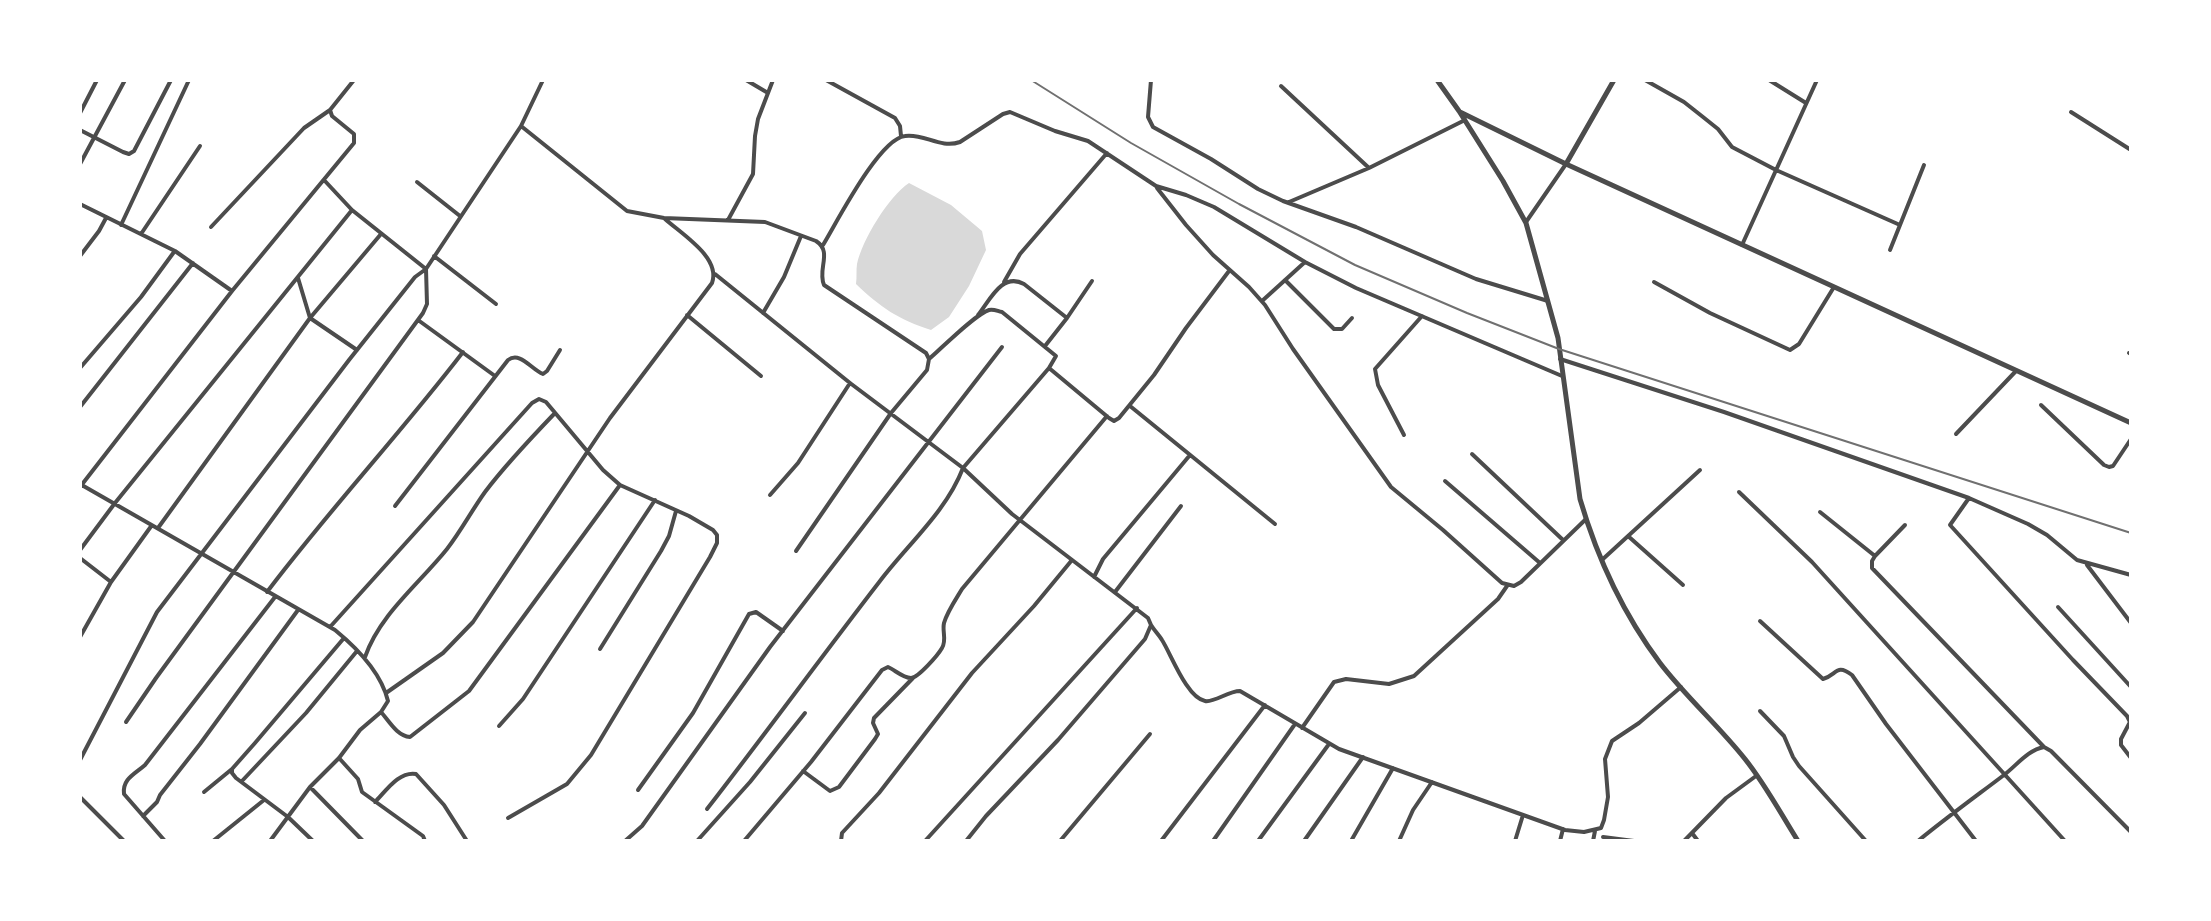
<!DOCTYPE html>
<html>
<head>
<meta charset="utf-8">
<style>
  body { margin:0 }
  #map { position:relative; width:2211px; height:921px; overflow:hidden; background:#fff; font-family:Inter,sans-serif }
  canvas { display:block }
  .frame { position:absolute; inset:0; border:82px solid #fff; pointer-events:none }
</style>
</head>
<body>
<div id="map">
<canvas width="2211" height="921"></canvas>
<div class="frame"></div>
</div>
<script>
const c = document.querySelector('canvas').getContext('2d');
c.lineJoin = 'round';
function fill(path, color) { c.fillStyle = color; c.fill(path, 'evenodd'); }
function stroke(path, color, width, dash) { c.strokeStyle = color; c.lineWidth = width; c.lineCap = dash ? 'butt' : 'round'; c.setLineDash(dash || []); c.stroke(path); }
fill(new Path2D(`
  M909 183 951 205 982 231 986 250 969 286 949 317 931 330C899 320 880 307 856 284 857 277 856 270 857 264 862 240 889 196 909 183Z`), '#d9d9d9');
stroke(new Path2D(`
  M746 80 768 93
  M826 80 895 118 900 126 901 136
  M1151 80 1148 117 1153 127 1211 159 1258 189 1283 201 1356 227 1476 279 1548 301
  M1645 80 1684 102 1703 117 1718 129 1732 147 1776 170 1900 225
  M1769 80 1806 103
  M1281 86 1369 168
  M2071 112 2131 150
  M80 113 97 80
  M521 126 627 211 664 218 765 222 816 241C833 252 817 269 824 285L926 353 929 359 927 370 891 413 796 551
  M80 130 123 152 129 154 134 151 171 80
  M80 164 125 80
  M417 182 460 216
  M1157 188 1186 225 1213 255 1249 287 1265 305 1293 349 1391 487 1443 530 1502 583 1514 586 1521 582 1586 519
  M1289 202 1369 168 1465 120
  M80 204 175 251 232 291
  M728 220 753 174 755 136 758 119 773 80
  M1526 222 1566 164
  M121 225 189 80
  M211 227 304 128 330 110
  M141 234 200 146
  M823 245C837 222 879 139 905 136 924 133 940 149 960 142L1003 114 1010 112 1055 131 1088 141 1156 186 1186 195 1214 207 1305 262 1356 288 1562 376
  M1742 245 1817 80
  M1890 250 1924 165
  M80 256 99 231 106 218
  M434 256 496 304
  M715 274 850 383 963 468 1012 514 1148 618 1151 625 1145 639 1058 740 986 816 966 841
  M298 278 310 318 357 350
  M1285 280 1334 329H1342L1352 318
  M1004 282 1020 254 1107 153
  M1654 282 1710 313 1790 350 1799 344 1834 287
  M1262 301 1305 262
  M763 313 784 277 801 236
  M687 315 761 376
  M978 315C990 300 1002 272 1024 284L1067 318
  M418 320 495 376
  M1045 346 1067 318 1092 281
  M2129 353 2131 354
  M1560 359 1724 412 1969 498 2028 524 2047 535 2077 560 2131 575
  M80 368 141 297 174 252
  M1049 368 1109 418 1114 421 1119 418 1154 375 1186 328 1229 271
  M2041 405 2104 465 2109 467 2113 466 2131 439
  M1130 406 1275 524
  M80 407 193 263
  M1956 434 2016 371
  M1404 435 1378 385 1375 369 1422 316
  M1472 454 1563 540
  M1445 481 1540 563
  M80 484 335 630C357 648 381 672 388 701L381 712C389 721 397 736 410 737L469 691 620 485
  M80 487 232 291 354 143V134L332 116 330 110 354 80
  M1739 492 1812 562 2065 841
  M770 495 798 463 850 383
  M1969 498 1950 525 2073 660 2127 716 2130 722 2121 739V745L2131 758
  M395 506 508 360C520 351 531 369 543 374L547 371 560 350
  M1820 512 1875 556
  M1905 525 1875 556 1872 561V568L2044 747
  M158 528 310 318 381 234
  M1628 536 1683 585
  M80 550 115 503 352 210 324 180
  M80 558 111 582
  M1603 559 1700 470
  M2087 565 2131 623
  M1094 577 1103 559 1190 455
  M267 592C329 510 400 434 463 352
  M1115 592 1181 506
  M2058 607 2131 687
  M1760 621 1823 679C1837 675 1836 663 1852 675L1886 724 1976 841
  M1151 625C1154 630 1159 635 1162 640 1171 654 1187 698 1205 701 1214 703 1228 691 1240 691L1339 749 1565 830 1584 832 1601 828 1604 820 1608 797 1605 759 1612 741 1639 723 1681 687
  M330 627 532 403 539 399 546 402 603 470 620 485 689 516 713 530 717 535V543L710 557 591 755 567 784 508 818
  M80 637 111 582 152 525
  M600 649 661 551 669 536 676 511
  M365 657C380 614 419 584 447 549 461 531 472 510 485 492 506 464 531 438 555 413
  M386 693 443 653 473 622 610 418 712 283C721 258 683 235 665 219
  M1760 711 1784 736 1793 757 1799 766 1866 841
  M126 722 156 678 423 313 427 304 426 269 521 126 543 80
  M499 726 523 699 655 500
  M1302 728 1334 682 1346 679 1389 684 1414 676 1498 599 1507 586
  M339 758 358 779 362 792 423 836 425 841
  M80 760 157 612 349 360 415 277 426 269 352 210
  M803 771 830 791 839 787 875 739 878 734 873 723 874 718 913 678
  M242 781 306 713 357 651
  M310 787 363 841
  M638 790 693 713 749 614 756 612 783 631
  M204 792 232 769
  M80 797 124 841
  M375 802C386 791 399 771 416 774L444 805 467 841
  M707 809C766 733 822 656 880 581 908 544 946 512 963 468L1049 368 1056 356 1002 312C997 311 994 309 989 310 974 315 942 348 929 359
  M143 816 157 802 160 795 200 744 298 610
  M1692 833 1698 841
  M1603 837 1634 841
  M165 841 124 794C122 779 135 774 145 765L275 597
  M213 841 264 800
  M270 841 310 787 339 758 360 730 381 712
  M313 841 288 817 236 778 232 773V769L255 743 344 638
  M625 841 642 826 770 647 1002 347
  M697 841 750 782 805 713
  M744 841 811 762 882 670 888 667C895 670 903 678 911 678 918 678 938 655 942 648 947 640 942 632 944 623 947 612 956 599 962 589L1107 416
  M841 841 842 833 879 793 972 673 1034 606 1072 560
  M925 841 1137 608
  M1060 841 1150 734
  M1161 841 1265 705
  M1213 841 1295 724
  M1258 841 1329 744
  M1304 841 1363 757
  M1351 841 1393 768
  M1399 841 1413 810 1432 782
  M1515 841 1523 815
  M1560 841 1563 829
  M1593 841 1595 831
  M1684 841 1726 798 1756 776
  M1918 841C1946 818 1975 797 2004 775 2017 765 2028 750 2044 747L2051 751 2131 832`), '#4c4c4c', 4);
stroke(new Path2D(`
  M1437 80 1459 111 1503 181 1526 223 1558 338 1580 499C1597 557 1624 615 1660 663 1686 697 1719 726 1745 759 1765 784 1781 814 1798 841
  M1460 112 1566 164 2131 423
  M1566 164 1614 80`), '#4c4c4c', 5);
stroke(new Path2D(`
  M1031 80 1131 143 1239 204 1355 265 1467 313 1559 349 2131 533`), '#707070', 2);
</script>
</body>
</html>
